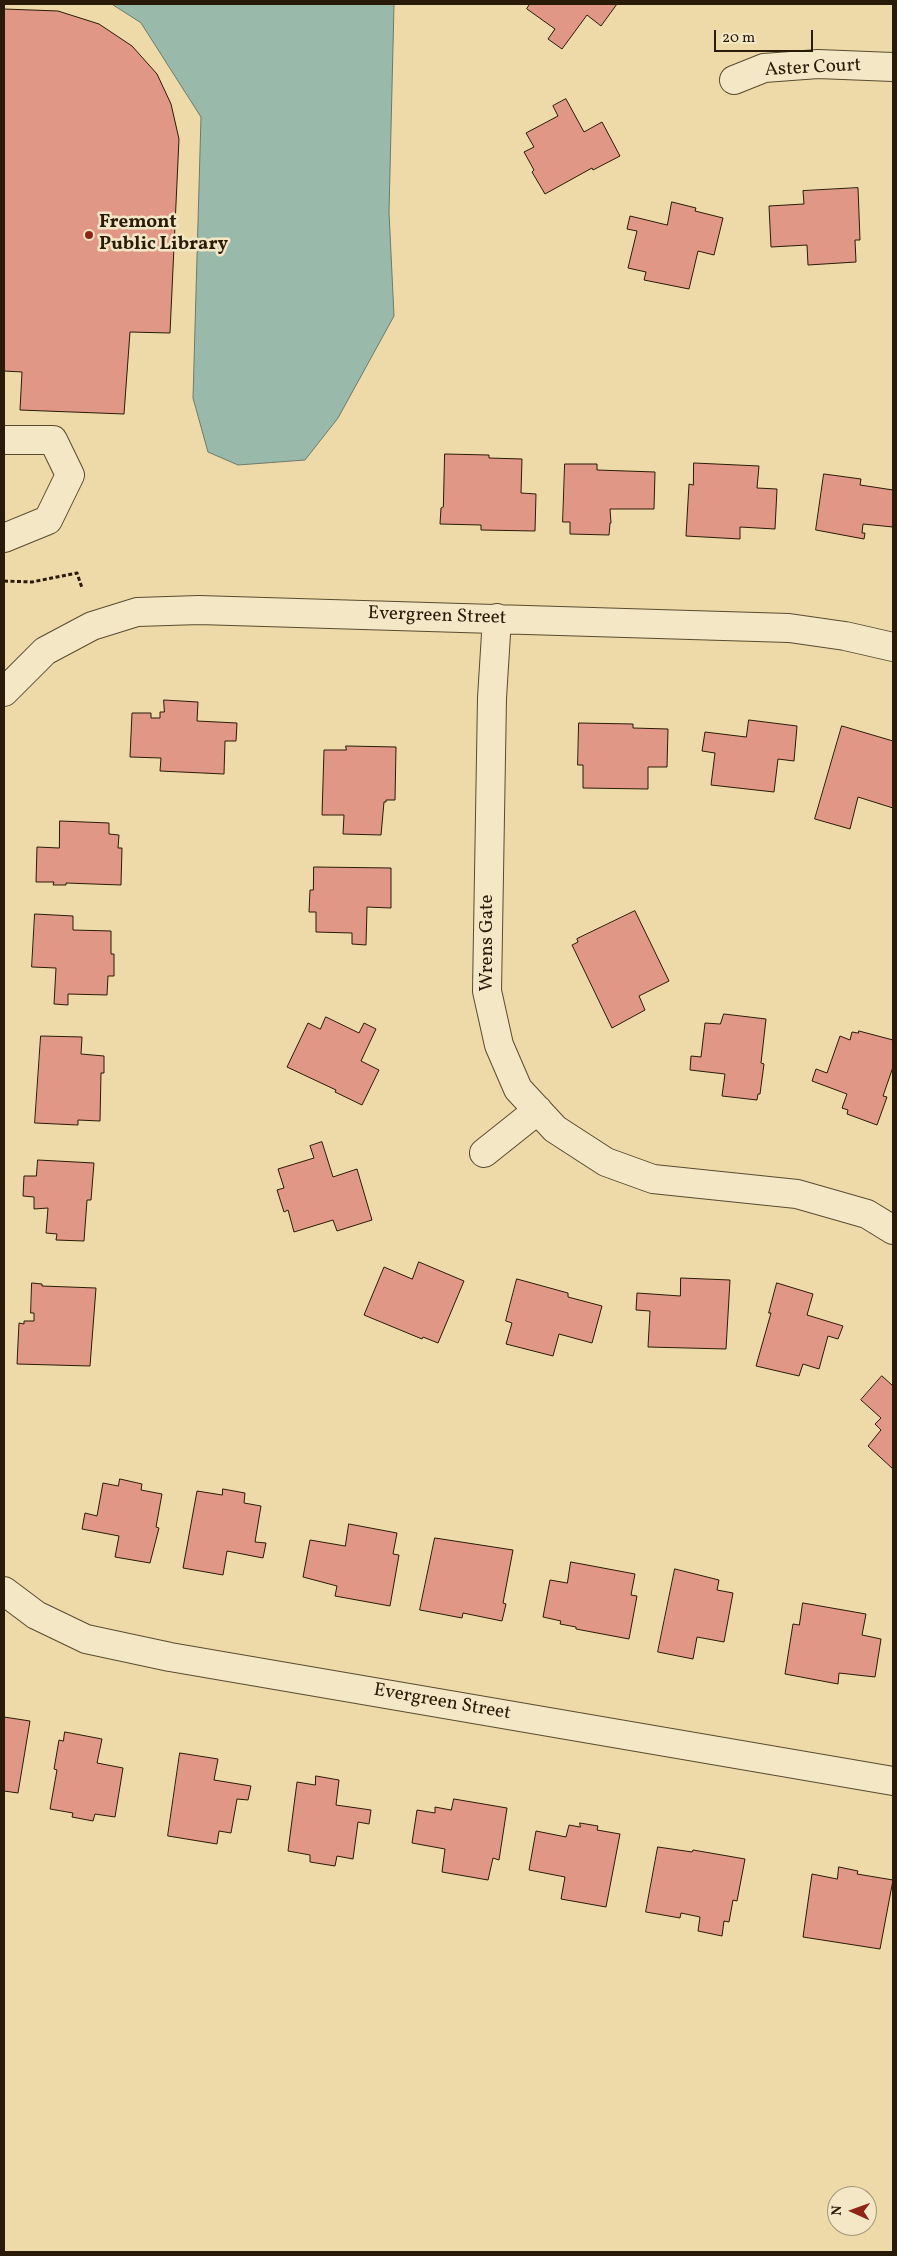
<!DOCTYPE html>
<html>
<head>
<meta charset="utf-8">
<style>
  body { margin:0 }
  #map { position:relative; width:897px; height:2256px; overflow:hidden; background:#eddaa8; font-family:Vollkorn,serif }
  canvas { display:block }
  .frame { position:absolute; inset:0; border:5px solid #291b07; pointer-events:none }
  .north { position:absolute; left:827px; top:2186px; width:50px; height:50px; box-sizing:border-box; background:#f3e7c6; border:1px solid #a2957a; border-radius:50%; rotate:272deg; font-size:14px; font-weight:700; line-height:20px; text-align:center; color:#291b07 }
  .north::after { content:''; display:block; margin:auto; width:18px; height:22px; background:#8f2418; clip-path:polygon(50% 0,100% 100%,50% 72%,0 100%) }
  .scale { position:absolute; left:714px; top:30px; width:99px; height:22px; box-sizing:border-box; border:2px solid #291b07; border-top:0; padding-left:6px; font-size:15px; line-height:18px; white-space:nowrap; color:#291b07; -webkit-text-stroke:4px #f3e7c6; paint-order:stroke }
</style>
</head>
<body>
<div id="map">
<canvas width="897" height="2256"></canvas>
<div class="frame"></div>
<div class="north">N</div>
<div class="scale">20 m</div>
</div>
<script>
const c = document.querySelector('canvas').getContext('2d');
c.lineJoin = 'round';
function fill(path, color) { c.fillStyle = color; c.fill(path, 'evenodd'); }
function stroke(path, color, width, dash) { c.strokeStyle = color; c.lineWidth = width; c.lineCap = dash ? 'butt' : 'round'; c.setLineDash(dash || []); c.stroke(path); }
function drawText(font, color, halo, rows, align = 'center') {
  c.font = font + ' Vollkorn,serif'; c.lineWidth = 5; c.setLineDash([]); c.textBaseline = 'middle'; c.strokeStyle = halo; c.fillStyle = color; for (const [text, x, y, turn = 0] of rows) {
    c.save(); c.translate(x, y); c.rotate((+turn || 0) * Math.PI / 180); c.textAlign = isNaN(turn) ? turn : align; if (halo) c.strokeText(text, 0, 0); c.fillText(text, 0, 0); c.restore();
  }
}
const water = new Path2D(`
  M112 4H394L389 212 394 316 338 418 305 460 238 465 208 452 193 398 201 117 141 23Z`);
fill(water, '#99baaa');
stroke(water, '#6c7a69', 1);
const building = new Path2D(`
  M530 4H617L601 26 587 15 562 49 548 39 555 29 527 9Z
  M4 9 58 11 99 24 132 46 157 74 171 104 179 139 170 333 130 332 124 414 20 410 22 372 4 371Z
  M566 99 584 132 602 122 620 156 593 170 592 168 545 194 532 172 534 170 524 152 534 147 526 133 558 116 553 106Z
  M858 188 860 240H855L856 262 808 265 807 245 771 247 769 206 804 204 803 191Z
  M672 202 696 208 695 211 723 218 714 255 698 251 689 289 644 280 646 272 628 268 637 231 627 229 630 216 667 225Z
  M445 454 489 455V458L522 459 521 493 536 494 535 531 481 530V525L440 524 441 508 443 507Z
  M694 463 759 466 757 488 777 489 775 529 740 527V539L686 536 689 484 693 485Z
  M565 464H597V470L655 472 654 509H610L611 523H610L609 535 570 534V522H563Z
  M824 474 861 479 860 485 893 490V527L863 524 862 533H865L864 539 816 530Z
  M164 700 198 702 197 721 237 723 236 741H225L224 774 160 771 161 758 130 757 132 713H151V718H160V712H164Z
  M749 720 797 726 794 761 778 759 774 792 711 785 715 753 702 751 705 732 746 737Z
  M579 723 633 724V728L668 729 667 767H648V789L583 788V765H578Z
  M842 726 893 741V808L858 797 850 829 815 819Z
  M346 746 396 747 395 800H386V802H384L381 835 343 834 344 815H322L324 750H346Z
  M60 821 109 823V834L119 835 118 848H122L121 885 66 883V885H53L54 882H36L37 847 59 848Z
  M314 867 391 868V908L367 907 366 945 352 944V933L316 932V912H309L310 890H313Z
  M635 911 669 981 639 996 645 1010 612 1028 572 945 578 942 577 939Z
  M35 914 73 916V930L111 931V954H114V976H108L107 995 68 994V1005L54 1004 56 968 32 967Z
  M724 1014 766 1019 761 1063 764 1064 760 1094H758L757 1100 722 1096 725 1074 690 1070 691 1056 701 1057 705 1023 720 1024Z
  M326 1017 359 1033 364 1023 376 1029 361 1061 379 1070 362 1105 335 1092 336 1090 287 1067 308 1023 320 1029Z
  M859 1031 893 1040V1067L883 1096 887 1097 877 1125 847 1114 848 1110 842 1108 847 1094 812 1081 816 1069 827 1073 840 1036 850 1040 852 1032 858 1033Z
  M41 1036 82 1037 81 1054 104 1056V1073H101L100 1121 78 1120V1125L35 1123Z
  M322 1142 333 1177 357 1169 372 1220 337 1231 333 1220 294 1232 288 1210 284 1212 277 1190 284 1188 278 1169 314 1158 310 1146Z
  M38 1160 94 1163 91 1200H87L84 1241 56 1240 57 1234 46 1233 48 1208 34 1209V1197L23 1196 24 1176H36Z
  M419 1262 464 1281 438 1343 423 1337 422 1339 364 1315 384 1267 412 1279Z
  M681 1278 730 1280 726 1349 648 1347 650 1311 636 1310 637 1293 680 1296Z
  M517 1279 568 1293V1297L602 1306 592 1343 559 1334 553 1356 506 1344 512 1323 506 1321Z
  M32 1283 42 1284V1286L96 1288 90 1366 17 1364 19 1323 24 1324V1321H34V1313H31Z
  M777 1283 813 1294 807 1315 843 1326 838 1339 828 1336 819 1369 803 1364 799 1376 756 1366 771 1313H769Z
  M882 1376 893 1386V1469L868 1446 881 1430 875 1424 881 1418 861 1400Z
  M120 1479 142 1484 141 1490 162 1494 156 1527 159 1528 150 1563 115 1557 119 1536 82 1529 85 1513 97 1516 103 1483 118 1486Z
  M223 1489 245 1493 244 1503 261 1506 255 1542 266 1543 263 1558 227 1551 223 1575 183 1568 197 1491 222 1495Z
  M349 1524 397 1533 393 1554 399 1555 390 1606 335 1596 337 1586 303 1577 310 1540 345 1546Z
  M435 1538 513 1550 503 1603 506 1604 502 1621 463 1613 462 1618 420 1610Z
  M571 1562 635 1574 631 1595 637 1596 629 1639 576 1629V1627L560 1624 561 1621 543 1617 550 1580 567 1583Z
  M675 1569 719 1580 717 1590 733 1593 724 1642 697 1637 693 1659 658 1652Z
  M803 1603 866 1614 862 1635 881 1639 875 1677 839 1673 838 1684 785 1674 793 1624 799 1625Z
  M4 1717 30 1721 18 1793 4 1791Z
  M65 1732 102 1739 97 1763 123 1768 115 1817 95 1814 93 1821 72 1817 73 1813 50 1809 57 1770 54 1769 59 1740 63 1741Z
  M180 1753 218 1759 214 1780 251 1786 248 1800 237 1799 231 1833 219 1831 217 1844 168 1836Z
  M316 1776 339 1780 336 1805 371 1810 369 1824 358 1822 353 1859 337 1856 335 1866 310 1862V1855L288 1851 297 1782 315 1785Z
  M454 1799 507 1808 499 1860 493 1858 488 1880 442 1872 445 1849 412 1843 417 1810 435 1813V1807L451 1810Z
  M580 1823 598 1826 597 1830 620 1834 606 1907 561 1899 565 1877 529 1870 536 1831 566 1837 569 1825 580 1827Z
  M658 1847 692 1852 693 1850 745 1859 737 1901 733 1900 729 1922 724 1921 722 1936 698 1931 700 1917 681 1913 680 1918 646 1912Z
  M839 1867 858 1871 857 1874 893 1880 880 1949 803 1937 812 1874 837 1879Z`);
fill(building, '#e09786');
stroke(building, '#291b07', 1);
const minor = new Path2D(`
  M734 80 764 68 818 64 893 67
  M4 440H53L70 475 48 520 4 538
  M497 618 492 698 487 991 499 1045 518 1089 555 1129 606 1162 653 1179 797 1194 867 1214 893 1230
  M4 692 45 651 92 626 137 612 199 610 789 628 845 636 893 647
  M484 1153 538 1110
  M4 1591 36 1615 86 1639 170 1657 893 1781`);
stroke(minor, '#5a4b2f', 30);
stroke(new Path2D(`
  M4 581 32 582 77 573 82 588`), '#291b07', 3, [4, 2.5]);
stroke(minor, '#f3e7c6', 28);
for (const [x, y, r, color] of [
  [89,235,5,"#8f2418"]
]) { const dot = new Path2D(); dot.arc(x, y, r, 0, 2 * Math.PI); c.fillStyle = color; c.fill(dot); stroke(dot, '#f3e7c6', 2); }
drawText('19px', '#291b07', '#f3e7c6', [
  ["Aster Court",813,69,-3],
  ["Evergreen Street",437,617,2],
  ["Wrens Gate",489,943,-90],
  ["Evergreen Street",442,1703,10]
]);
drawText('bold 19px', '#291b07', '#f3e7c6', [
  ["Fremont",99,224],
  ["Public Library",99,246]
], 'left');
</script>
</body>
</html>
